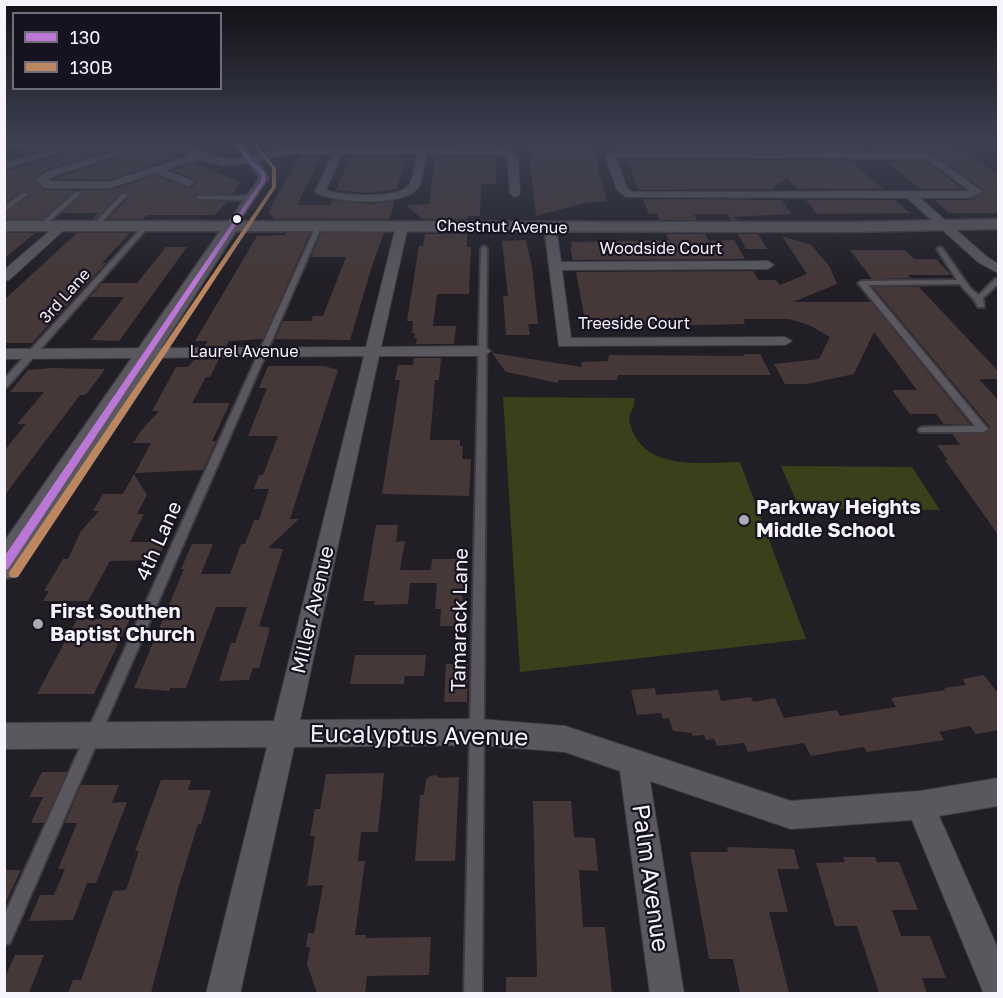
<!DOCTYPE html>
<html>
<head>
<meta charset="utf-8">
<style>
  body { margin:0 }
  #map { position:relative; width:1003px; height:998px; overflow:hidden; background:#211e26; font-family:"Golos Text",sans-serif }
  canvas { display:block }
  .frame { position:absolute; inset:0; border:6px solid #f6f3fd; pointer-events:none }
  .legend { position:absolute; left:12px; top:12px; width:210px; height:78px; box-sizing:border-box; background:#171220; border:2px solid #706c78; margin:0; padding:8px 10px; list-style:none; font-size:18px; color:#f6f3fd }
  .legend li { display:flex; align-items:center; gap:12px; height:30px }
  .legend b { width:30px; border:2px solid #706c78 }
</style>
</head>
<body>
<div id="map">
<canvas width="1003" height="998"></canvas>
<div class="frame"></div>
<ul class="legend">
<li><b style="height:8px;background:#ba77d6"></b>130</li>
<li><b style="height:8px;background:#bb8660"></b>130B</li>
</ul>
</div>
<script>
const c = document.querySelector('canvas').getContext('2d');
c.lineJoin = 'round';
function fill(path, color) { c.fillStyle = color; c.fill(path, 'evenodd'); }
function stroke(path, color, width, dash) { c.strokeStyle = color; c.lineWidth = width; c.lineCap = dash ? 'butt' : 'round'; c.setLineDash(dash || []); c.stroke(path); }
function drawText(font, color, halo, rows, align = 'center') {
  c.font = font + ' "Golos Text",sans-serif'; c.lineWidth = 4.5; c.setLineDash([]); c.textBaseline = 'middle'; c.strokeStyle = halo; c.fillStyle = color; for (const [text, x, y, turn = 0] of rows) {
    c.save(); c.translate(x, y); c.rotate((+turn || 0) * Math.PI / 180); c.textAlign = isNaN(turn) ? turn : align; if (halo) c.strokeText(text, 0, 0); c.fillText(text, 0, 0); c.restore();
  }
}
fill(new Path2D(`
  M503 397 634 398C637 407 627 413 630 424 644 473 703 462 740 462L806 639 520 672Z
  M781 466 912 467 940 510 800 509Z`), '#39401a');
fill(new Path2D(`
  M4 142H72L28 154Z
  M95 142H138L45 170 34 180 44 190H75L43 219H4V214L30 194 22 191 4 204V172L94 144Z
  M161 142 180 152 169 154 177 157 109 180 54 179Z
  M357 142H409L408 146H355Z
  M439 142H496V147L438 146Z
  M528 142H546L558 146 591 142 607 201 585 203 536 216Z
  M621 142 928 143 966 152 999 175V213H949L934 200H968L985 191 929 151 873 150 867 146 864 150 623 149Z
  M300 156H321L297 205H330L332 200 370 204 394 201 391 215 388 219H274L268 211 272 210 270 208Z
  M351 156H406L397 189 368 193 336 190Z
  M435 156 497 157 496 184H481L480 216H468L467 219H422L406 205 429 204Z
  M627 159 855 161 853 163 883 189H797L787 178 774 187 775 189 639 190Z
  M886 161H926L963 189H920Z
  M193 163 241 182 233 194H195V198L199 201 227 202 215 215H147L143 219H108L129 197V194L122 192 96 219H92L98 213H62L82 195 83 192 79 190H111L155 175 190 188 196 184 195 180 172 170Z
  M643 199 782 200 792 214 731 217 739 220H731L728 215 721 214H697L694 215 697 220H659L657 214H649Z
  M806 200H895L910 213 815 214 816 213Z
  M4 233H35L4 259Z
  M77 233H130L102 263H106L32 343H4V300Z
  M285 233H310L263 339 229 341 226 346H204L208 341H195L257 236 286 235Z
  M321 233H384L372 266 350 340 275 339 283 321H311L313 316H323L346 257H311Z
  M425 234H467V247H471L469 294H437L433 326H456L454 344H416L417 338H414L415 333H412L413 321H407L419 246H423Z
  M666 234H705L709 241 734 240 745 259 573 260 570 247H572L571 242 669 240Z
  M738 234H758L767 249H746Z
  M782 236 811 245 830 267 837 284 793 302H871L970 424H944L936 414H910L892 390H917L874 332 854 374 807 384H785L774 364 819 359 830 337 809 325 789 319H743L745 324 703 325 594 324V320H585L576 272 753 271 758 280H776L780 285 807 274Z
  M523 240 526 241 532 267 538 324H528L530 335H506L503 296H508L502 241Z
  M166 247H187L119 341 91 340 124 297H90L102 283H137Z
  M850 250H905L914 259H936L951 275H908L911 278 872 279Z
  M873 287H919L999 372V379H979L999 401V536L945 460H948L937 445H960L952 434H983L989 431 990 427Z
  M492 353 582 367 581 362 608 361 609 355 744 356 743 354H760L771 375H618L617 380H558V383L506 372Z
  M414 358H441L439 380H435L430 440H460V446H463L462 459H471L469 496 382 494 400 380H395L398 365H413Z
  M219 359 210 377H206L192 403H230L212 441H216L203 470 135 473 151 443H133L140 432 159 411H152L176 367H188L194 360Z
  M268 366H324L338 370 290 519H299L268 548 283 549 259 626 270 628 259 668H253L249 680 219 681 231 643H235L247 607H216L186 688H170L169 691 134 688 184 569H181L192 544H213L201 574H230L241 544H245L254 520H259L269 489H254L259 475H263L278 436H248L267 388H259Z
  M51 368 105 369 89 391 85 395H80L4 496V451L26 424H17L44 392H10L28 370Z
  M134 474 147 495 137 514H144L130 542H166L157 560 110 561 88 601H43L49 591H44L63 559H68L81 531 99 511H93L103 494H123Z
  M376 525H398L396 542 405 541 400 570H431L432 559H464L462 609H465L464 626H440L441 609H435L437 583H410L408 604 374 605 375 601H363Z
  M77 619H130L94 694H37Z
  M355 655H426L424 676H405L404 684H350Z
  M446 664H468L467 702H444Z
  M984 675 999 695V730L976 734 970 726 939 732 944 740 867 752 864 747 811 756 804 743 748 752 744 743 717 746 714 739 706 740 704 735 693 736 692 733 673 731 669 718 663 719 661 713 637 715 631 690 655 688 656 695 718 690 721 701 751 697 753 702 775 698 784 718 837 710 840 716 896 707 891 698 946 690 944 688 966 685 962 679Z
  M42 772H67L44 823H31L43 797H29Z
  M384 773 378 832H361L358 861H365L355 935H366V938L431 937 429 975 367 976 365 993H317L307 964 310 947H306L308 933H314L323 885 307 886 315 836H310L315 809H320L326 774Z
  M436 775 440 778 459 777 455 861H415L420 795H424L426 779 430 776Z
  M161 780H191L188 790H211L201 824H198L178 889 151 993H68L73 980H81L113 891 126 890 139 851H135Z
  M81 785H119L112 803 127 802 96 883H87L73 920 29 921 40 895H54L65 869H58L77 823H65Z
  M533 801H571L574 837 595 838 598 871 579 870 583 927H605L612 993H506V977H537Z
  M727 847 794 849 799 869H777L788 912H769L789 993H740L733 959H709L690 852H728Z
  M843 857H875L877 862H899L918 910H892L901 936H930L946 978H922L927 993H879L857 926H835L816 863 845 862Z
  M4 870H21L4 906Z
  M15 955H44L29 993H4V979Z`), '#463838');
const lane = new Path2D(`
  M76 192 81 193 43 227H39V225Z
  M23 193 28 194 4 212V207Z
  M122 194 127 195 97 227H93V225Z
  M197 196H251L254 198 251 200 199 199 197 198Z
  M317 224 322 225 10 943 4 945V916Z
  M144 225 149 226 7 387 4 388V379Z
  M484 246 487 248 482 994H464L481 248Z
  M940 247 942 248 971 289 979 295 995 279H998V284L983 298 984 307H978C973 295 967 295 960 284L868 285 986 427 988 429 983 432H920L918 430 920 428 923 427 975 426 858 283 862 281 957 280 937 249Z`);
const street = new Path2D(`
  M79 142H93L4 169V163Z
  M145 142H159L54 176 47 181 109 182 191 155 165 142C194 142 214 164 244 158L234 142H242L253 156 288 148 507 149 518 158 520 194 515 197 510 194 508 159 504 155 426 154C424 164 423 178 419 186 408 208 334 203 316 193L315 191 333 154H288L258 161 269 178 236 227 232 228 226 225 259 178 249 163 224 166 199 159 165 170 193 181 194 183 189 186 155 173 110 188H45L36 180 46 172ZM342 154H417C415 163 414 179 408 186 397 199 340 196 326 190Z
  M623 151 929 153 983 192 968 198H920L986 256 998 264V273L978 262 907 198 626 197 617 190 606 158 611 153ZM623 157 927 159 970 191 632 192 627 188 616 158Z
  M62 223 68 226 66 228 9 280 4 281V270L58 224Z
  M402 223 408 226 381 347 483 346 491 351 483 356H379L300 720 479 719 565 726 791 801 920 791 998 778V806L939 816 998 949V994H984L912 820 791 829 650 781 684 994H650L620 771 565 752 479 745 294 747 240 994H206L267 747 4 749V723L274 721 364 356 4 359V349L366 347 396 226Z
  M550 224 556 227 561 262 768 261 774 265 768 269 562 270 571 338 785 337 792 341 785 345 559 346 544 227Z`);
const secondary = new Path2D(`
  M998 219V229L848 232 236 231 15 576 4 579V542L220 231H4V221L848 222Z`);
stroke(lane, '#3e3b42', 4);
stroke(street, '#3e3b42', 2);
stroke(secondary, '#3e3b42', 3);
fill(lane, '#5a585e');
fill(street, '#5a585e');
fill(secondary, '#5a585e');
fill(new Path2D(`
  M236 142H240L250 158 265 173V181L8 569 4 570V557L261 181V174L246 160Z`), '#ba77d6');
fill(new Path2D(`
  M250 142H254L276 168V187L18 577 14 578 10 577 9 574 10 571 272 187V168Z`), '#bb8660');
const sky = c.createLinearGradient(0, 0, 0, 281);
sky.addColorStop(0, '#121015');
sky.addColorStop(0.51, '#3d4152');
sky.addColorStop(1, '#3d415200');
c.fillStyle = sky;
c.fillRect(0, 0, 1003, 281);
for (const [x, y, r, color] of [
  [237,219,5,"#f6f3fd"],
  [744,520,6,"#aba8b2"],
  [38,624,6,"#aba8b2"]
]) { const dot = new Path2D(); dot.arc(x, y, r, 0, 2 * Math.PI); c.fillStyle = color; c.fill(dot); stroke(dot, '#171220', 2); }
drawText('16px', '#f6f3fd', '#171220', [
  ["Chestnut Avenue",502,227,1],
  ["Woodside Court",661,249],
  ["3rd Lane",65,296,-48],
  ["Treeside Court",634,324],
  ["Laurel Avenue",244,352]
]);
drawText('bold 20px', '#f6f3fd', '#171220', [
  ["Parkway Heights",756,508],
  ["Middle School",756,531],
  ["First Southen",50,612],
  ["Baptist Church",50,635]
], 'left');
drawText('20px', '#f6f3fd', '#171220', [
  ["4th Lane",159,541,-66],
  ["Miller Avenue",313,610,-77],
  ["Tamarack Lane",460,620,-89]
]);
drawText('24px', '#f6f3fd', '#171220', [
  ["Eucalyptus Avenue",419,736,1],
  ["Palm Avenue",650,878,82]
]);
</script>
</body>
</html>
